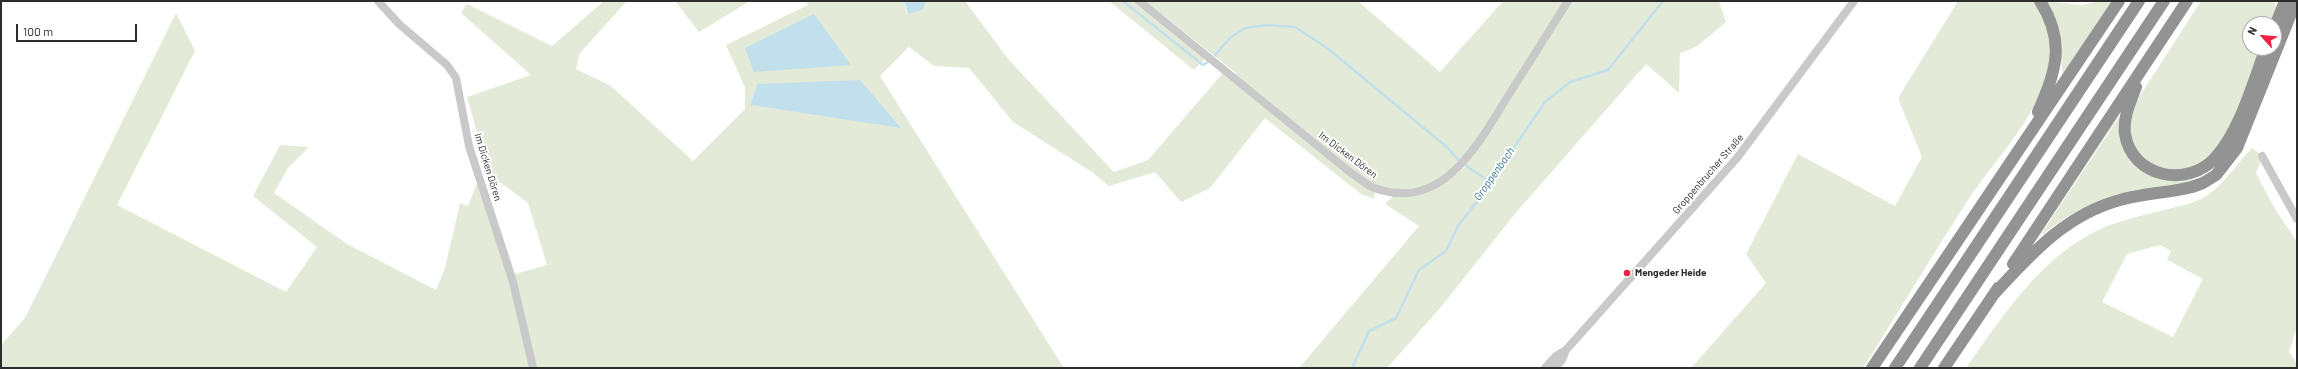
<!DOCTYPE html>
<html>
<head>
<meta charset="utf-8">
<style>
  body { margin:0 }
  #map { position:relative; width:2298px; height:369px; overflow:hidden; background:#fff; font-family:Barlow,sans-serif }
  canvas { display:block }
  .frame { position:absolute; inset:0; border:2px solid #2c2c2c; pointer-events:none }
  .north { position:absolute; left:2242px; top:16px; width:40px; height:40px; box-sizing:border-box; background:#fff; border:1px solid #ababab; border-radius:50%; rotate:297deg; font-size:11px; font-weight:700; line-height:16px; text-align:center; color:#2c2c2c }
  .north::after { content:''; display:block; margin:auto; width:14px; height:18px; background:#ee2242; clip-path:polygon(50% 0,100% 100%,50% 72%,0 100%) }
  .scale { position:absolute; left:16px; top:24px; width:121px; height:18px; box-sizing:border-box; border:2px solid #2c2c2c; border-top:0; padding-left:5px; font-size:12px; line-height:14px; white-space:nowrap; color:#2c2c2c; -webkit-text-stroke:3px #fff; paint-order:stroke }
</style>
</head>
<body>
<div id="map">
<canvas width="2298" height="369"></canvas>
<div class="frame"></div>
<div class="north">N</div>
<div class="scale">100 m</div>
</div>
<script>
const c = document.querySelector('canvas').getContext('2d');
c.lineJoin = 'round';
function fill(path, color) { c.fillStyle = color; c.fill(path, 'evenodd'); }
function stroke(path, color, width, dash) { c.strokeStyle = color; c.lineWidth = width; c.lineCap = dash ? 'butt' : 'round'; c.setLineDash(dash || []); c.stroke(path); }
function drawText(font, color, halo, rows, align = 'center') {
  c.font = font + ' Barlow,sans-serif'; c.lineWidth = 4; c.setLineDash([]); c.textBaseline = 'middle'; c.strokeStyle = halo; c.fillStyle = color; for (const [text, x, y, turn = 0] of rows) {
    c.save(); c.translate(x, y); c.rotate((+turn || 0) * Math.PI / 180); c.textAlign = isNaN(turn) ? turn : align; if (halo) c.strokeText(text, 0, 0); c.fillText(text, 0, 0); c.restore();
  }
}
fill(new Path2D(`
  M604 1H627L580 53 576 69 611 86 693 161 745 109V88L726 45 808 5 806 1H904L907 14 923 10 926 1H965L1009 60 1114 172 1148 160 1222 74 1264 106 1233 76 1236 73 1145 1H1358L1440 72 1503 1H1719L1726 22 1696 47 1680 53 1679 93 1646 64 1514 215 1441 307 1387 368H1299L1419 226 1385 204 1392 197C1425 193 1441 190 1466 166L1463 163 1435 184 1392 192 1350 176 1375 193 1374 199 1361 194 1265 118 1210 188 1181 202 1155 172 1109 186 1092 172 1013 122 969 68 934 66 909 47 880 76 1064 368H1V345L25 318 176 13 195 51 117 205 286 292 317 247 253 196 280 145 309 147 288 168 274 193 347 244 436 290 445 268 460 203 468 206 477 183 484 180 515 274 547 265 528 203 489 174 467 97 531 75 461 13 467 4 552 46ZM757 84 900 127 750 105Z
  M675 1H750L699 32Z
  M1109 1H1136L1206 57 1194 70Z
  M1958 1H2034C2042 15 2056 40 2052 58 2041 115 1997 156 1966 203 1931 257 1898 313 1863 368H1691L1766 283 1746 254 1798 154 1895 206 1922 157 1898 98Z
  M2043 1 2082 5 2100 1H2117L2063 80 2059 37Z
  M2201 1H2275L2277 15 2274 24H2250V48H2265L2225 146 2188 176 2195 181 2102 200 2063 219 2039 237 2123 111 2132 108Z
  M2252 148 2263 156 2256 173 2275 209 2297 242V327L2289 352 2297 363V368H1966C2002 317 2037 262 2094 232 2117 220 2146 215 2172 208 2183 205 2196 203 2206 196 2224 185 2237 163 2252 148ZM2160 245 2171 251 2167 260 2203 279 2173 337 2102 302 2127 254Z`), '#e3ebd8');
fill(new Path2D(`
  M904 1H926L923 10 908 14Z
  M814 14 851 65 754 72 745 48Z
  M860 80 901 128 750 105 757 84Z`), '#c2dfec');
stroke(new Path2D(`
  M1123 1 1203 65 1209 61
  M1215 55 1231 37 1245 28 1267 25 1295 27 1327 48 1448 148 1460 162
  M1465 165 1490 182
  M1352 368 1369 331 1396 318 1419 270 1446 251 1458 226 1476 203 1545 102 1570 82 1608 70 1663 1`), '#c2dfec', 2.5);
stroke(new Path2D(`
  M378 1 399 24 447 65 456 78 469 146 513 282 533 368
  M1139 1 1351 173C1358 177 1366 185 1374 188 1443 213 1478 144 1508 96 1528 65 1548 33 1568 1
  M2262 156 2297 219
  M1545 368 1556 356 1566 350 1737 158 1854 1
  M1555 368 1562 360 1566 350`), '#c9c9c9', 8);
stroke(new Path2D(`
  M2274 29 2285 1
  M2136 87C2130 103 2123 117 2125 134 2132 178 2188 188 2215 158 2240 131 2253 82 2266 48
  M2038 112C2056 71 2066 42 2040 1
  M2013 264 2187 1
  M1994 294C2031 254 2065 215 2120 200 2143 193 2169 193 2192 187L2203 183 2216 175 2237 148 2296 1
  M1872 368 2119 1
  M1895 368 2139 1
  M1920 368 2164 1
  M1944 368 1998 288`), '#939393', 12);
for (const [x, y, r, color] of [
  [1627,273,4,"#ee2242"]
]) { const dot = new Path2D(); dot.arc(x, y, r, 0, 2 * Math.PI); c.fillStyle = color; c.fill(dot); stroke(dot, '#fff', 1.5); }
drawText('10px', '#2c2c2c', '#fff', [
  ["Im Dicken Dören",1348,155,37],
  ["Im Dicken Dören",488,167,73],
  ["Groppenbrucher Straße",1708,174,-49]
]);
drawText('bold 10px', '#2c2c2c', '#fff', [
  ["Mengeder Heide",1635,273]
], 'left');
drawText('italic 11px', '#367691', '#fff', [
  ["Groppenbach",1494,174,-55]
]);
</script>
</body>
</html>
